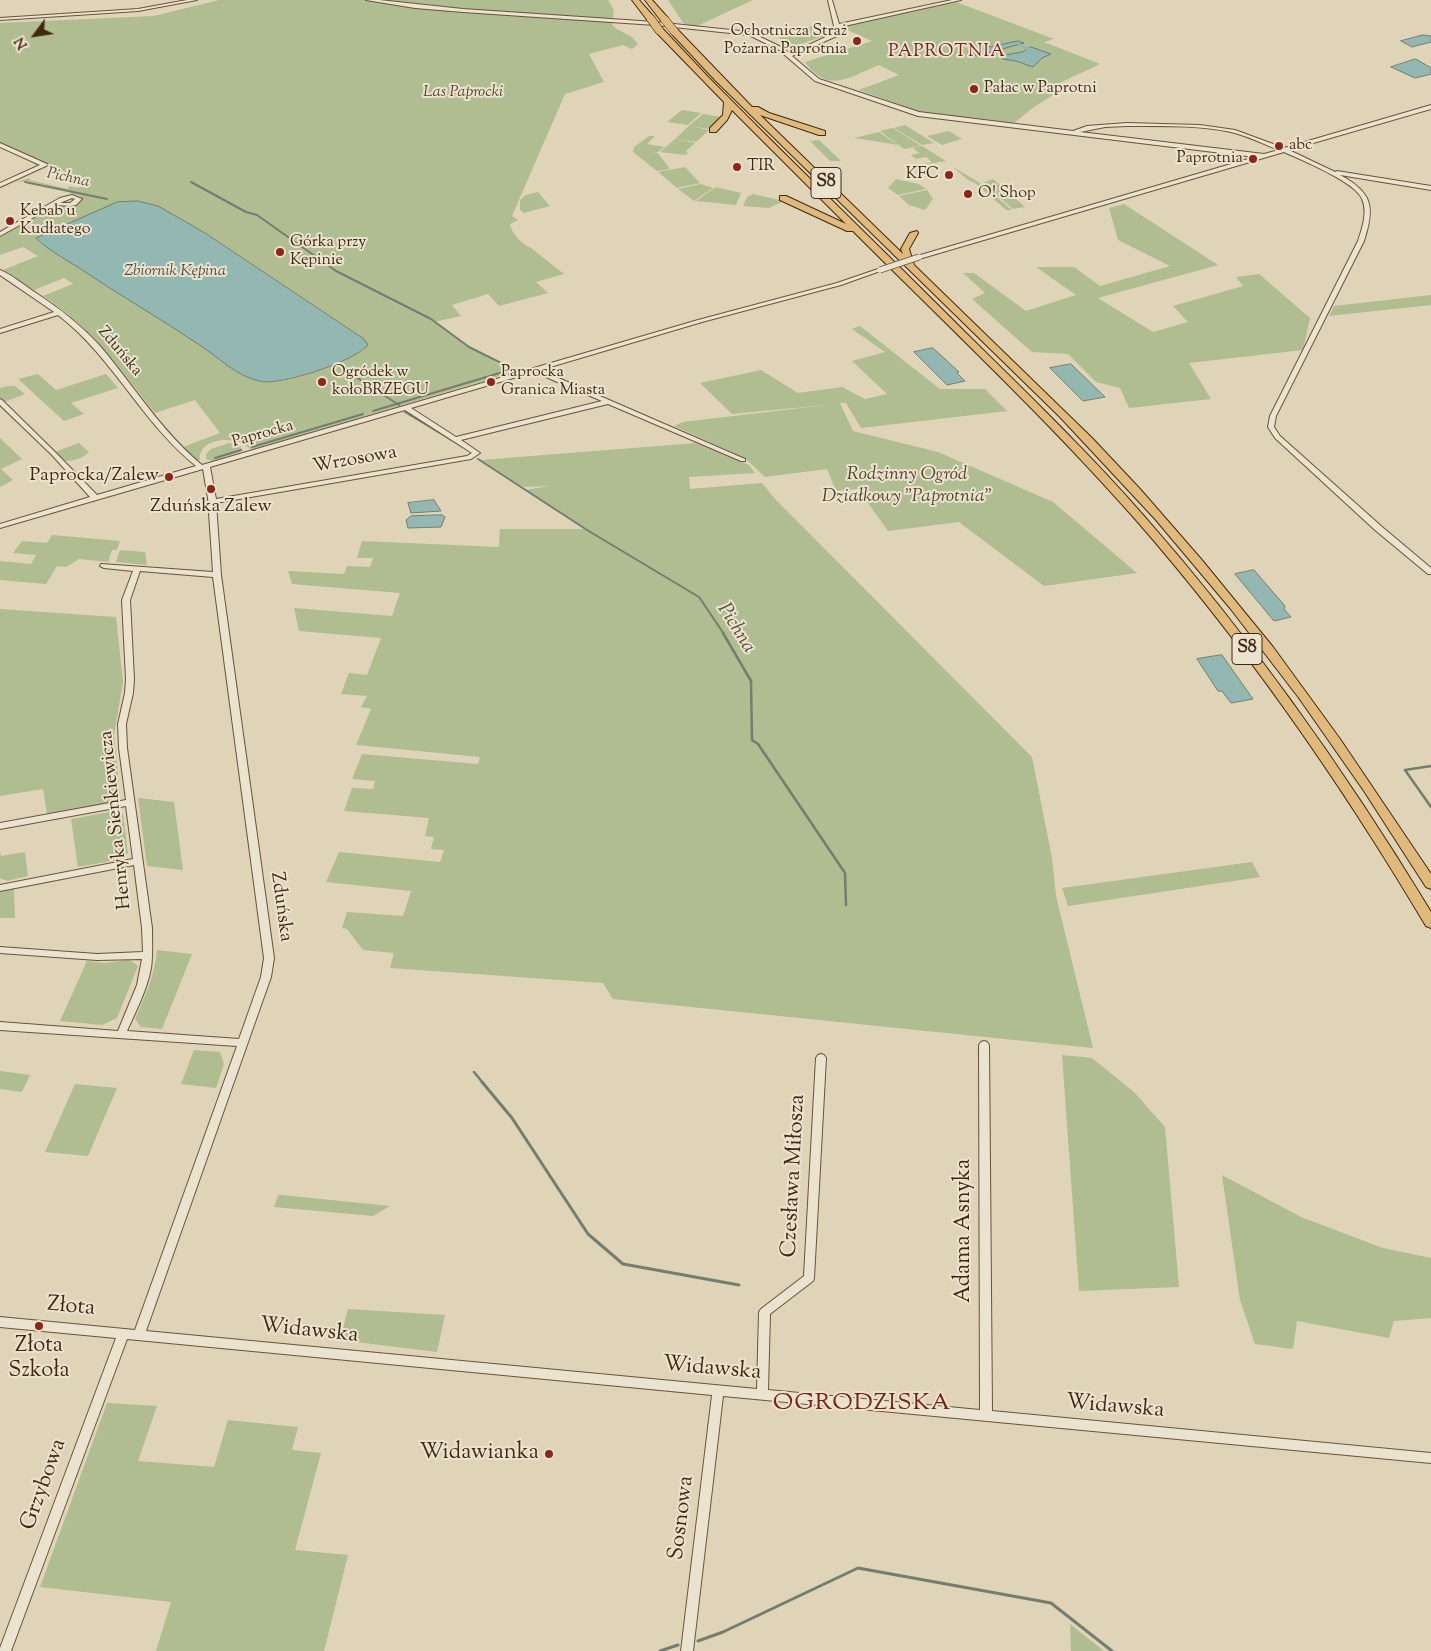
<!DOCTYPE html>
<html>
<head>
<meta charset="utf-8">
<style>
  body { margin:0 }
  #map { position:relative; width:1431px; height:1651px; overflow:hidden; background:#dfd4b7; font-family:"Sorts Mill Goudy",serif }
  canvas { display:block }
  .north { position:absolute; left:10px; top:10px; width:50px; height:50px; -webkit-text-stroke:4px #eae3d0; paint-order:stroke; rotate:239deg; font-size:14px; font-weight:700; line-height:20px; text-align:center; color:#44270f }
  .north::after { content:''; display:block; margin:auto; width:18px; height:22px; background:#44270f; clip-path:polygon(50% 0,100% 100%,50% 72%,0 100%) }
</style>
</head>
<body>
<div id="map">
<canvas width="1431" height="1651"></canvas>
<div class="north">N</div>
</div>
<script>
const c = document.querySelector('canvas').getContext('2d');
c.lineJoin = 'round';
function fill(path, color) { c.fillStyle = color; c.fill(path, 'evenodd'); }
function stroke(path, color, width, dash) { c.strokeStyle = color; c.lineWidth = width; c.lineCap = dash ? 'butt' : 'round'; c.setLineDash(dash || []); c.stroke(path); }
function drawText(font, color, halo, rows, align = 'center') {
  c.font = font + ' "Sorts Mill Goudy",serif'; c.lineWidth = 4; c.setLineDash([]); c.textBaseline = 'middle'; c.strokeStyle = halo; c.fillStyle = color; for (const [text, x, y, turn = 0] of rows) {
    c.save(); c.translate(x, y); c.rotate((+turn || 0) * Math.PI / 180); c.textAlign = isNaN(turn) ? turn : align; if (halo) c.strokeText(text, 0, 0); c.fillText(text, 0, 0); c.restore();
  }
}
fill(new Path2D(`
  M219 0H608L614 10 612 24 615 28 632 37 638 44 632 49 623 45 589 54 604 82 565 94 512 216 518 220 510 224C511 233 523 245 531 248L564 274 536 282 548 293 499 306 488 294 452 305 461 316 434 322 467 346 513 372 251 450C239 434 197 437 200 460H198L183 447 220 433 195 400 155 413C121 370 90 326 43 296L73 284 64 278 34 290 3 270 38 256 23 247 0 255V236L54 206H71L81 199 80 196 69 193 71 191 28 181 16 182 30 178V180L68 189 69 186 78 188 88 182 0 143V23L154 16ZM138 201 158 206 205 233 364 339V350C336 364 292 386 260 381 238 378 217 356 199 344 146 309 91 277 39 241Z
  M668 0H753L695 27 684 24Z
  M956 2 1054 39 1044 42 1100 64 1053 86 1061 90 1034 107 1014 123 920 112 859 90 899 75 879 65C848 77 829 95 805 62L872 41 841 27Z
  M815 25 833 33 795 46 777 37Z
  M682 110 701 113 688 125 667 122Z
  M703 114 721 117 710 129 689 126Z
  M905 125 934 143 922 145 894 128Z
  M689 126 709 130 696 142 675 139Z
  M893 128 921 146 904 149 880 131Z
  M949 131 962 139 942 145 927 136Z
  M879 132 898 145 854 138Z
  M649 136H655L647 144 664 147 658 152H652L658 153 670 169 657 171 633 152 634 147Z
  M675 139 695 143 686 151 688 153 686 155 660 152Z
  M819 140 841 161H830L810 141Z
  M922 146 946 161 922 165 932 162 926 157 916 159 911 155 919 153 913 148Z
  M685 167 700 183 677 188 658 172Z
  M953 167 980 183 1012 210H1006L975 183 968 180Z
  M896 179 919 184 926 189 898 195 888 188Z
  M993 179 1025 207 1013 209 983 183Z
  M701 184 713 188 694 201 678 189Z
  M716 187 741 193 736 205 696 201Z
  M927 190 933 199 925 210 909 205 899 196Z
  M538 192 550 206 524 213 520 210V200L526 195Z
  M753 194 784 201 769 208 743 206 747 197Z
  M1124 204 1218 265 1098 298 1153 332 1188 322 1173 306 1243 286 1236 277 1259 274 1310 318 1303 350 1189 363 1211 399 1129 408 1120 388 1096 382 1068 354 1032 352 972 299 985 293 963 273H974L1026 311 1076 295 1036 267H1074L1100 286 1170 266 1118 240 1109 208Z
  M1431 295V305L1329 316 1334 306Z
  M860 326 940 389H985L1007 411 861 428 846 403H840L853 431 938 452 1053 502 1137 573 1044 586 959 522 888 531 858 489 836 491 827 469 765 477 745 458 674 426 683 422 826 405 732 414 700 383 761 370 798 393 842 387 865 399 887 394 852 361 885 352 852 329Z
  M38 374 56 390 106 374 118 388 71 403 84 414 64 421 18 379Z
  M8 386H15L25 394 4 402 0 398V388Z
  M0 438 22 459 1 469 13 480 0 487Z
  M79 443 89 452C84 458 73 461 65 461L55 452Z
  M229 443 240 446 243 451 213 461 206 459V454L211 449Z
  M696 443 749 465 755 473 689 477 690 489 762 483 775 499 1032 757 1052 858 1056 896 1093 1048 613 999 603 983 390 968 394 953 363 950 347 929 342 928 347 912 403 916 411 891 326 882 339 852 440 862 444 850 431 849 434 837 425 836 429 818 344 811 352 788 373 789 375 781 352 779 362 754 478 764 480 757 356 745 371 709 361 707 367 696 341 694 349 673 367 675 381 638 299 631 294 608 392 616 400 593 292 584 288 571 344 574 347 566 370 567 373 558H357L362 541 499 547 500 529H586L525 490 550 486 523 487 481 460Z
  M52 535 120 541 117 550H112L108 562 79 559 66 567 57 566 46 584 0 580V561L31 564 36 555 13 553 22 541 47 543Z
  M120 550 145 552 147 565 116 562Z
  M0 609 116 617 123 682 114 735 120 796 114 802 47 814 43 789 0 796Z
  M138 798 174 802 183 870 147 866Z
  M115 811 123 814 128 853 121 859 78 867 71 819Z
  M0 851 1 856 25 852 28 876 7 881 0 878Z
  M1252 862 1260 877 1068 906 1062 888Z
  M14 888 15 918H0V891Z
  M157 950 192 954 162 1029 141 1027 135 1019C145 996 155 975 157 950Z
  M130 960 138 966 117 1018 102 1025 60 1021 87 961 105 963Z
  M194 1050 220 1052 224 1064 216 1088 181 1084Z
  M1062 1055 1092 1058 1134 1092 1165 1127 1179 1287 1079 1291Z
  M0 1071 30 1075 22 1092 0 1089Z
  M75 1084 117 1088 88 1156 45 1152Z
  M1222 1175 1301 1217 1383 1248 1431 1258V1318L1394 1321 1389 1338 1297 1321 1293 1349 1255 1344 1240 1300Z
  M278 1195H281L390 1206 373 1216 274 1207Z
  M348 1309 445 1315 437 1352 340 1340Z
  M107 1403 157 1406 138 1461 214 1467 228 1420 298 1427 292 1450 321 1453 295 1550 348 1555 324 1651H156L171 1602 40 1587Z
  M1070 1624 1104 1651H1071Z`), '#afbd90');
const water = new Path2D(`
  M1423 35 1431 36V42L1412 47 1401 41Z
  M1018 41 1024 43 977 56 968 52Z
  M1031 47 1051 54 1042 58 1033 67 1016 61 1003 59 1005 55 1022 52Z
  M1416 59 1431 68V74L1415 78 1391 67Z
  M138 201 158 206 205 233 364 339 368 345C355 361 279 387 259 381 236 376 217 356 198 344 158 317 116 293 76 266 63 258 47 249 36 238L117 202Z
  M933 348 959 372 957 373 965 381 947 385 914 352Z
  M1071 364 1105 397 1083 401 1050 368Z
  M434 500 441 511 411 513 408 503Z
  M442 515 445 517 441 527 408 528 406 520 411 516Z
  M1254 570 1285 606 1284 609 1291 617 1274 621 1235 574Z
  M1222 655 1253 699 1231 703 1222 691H1218L1197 659Z`);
fill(water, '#93b8b1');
stroke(water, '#737e70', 1);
stroke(new Path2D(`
  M25 182 107 199
  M191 182 246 212 257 215 336 271 431 319 469 347 513 369 373 411
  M342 368 399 405
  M405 412 463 447
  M252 447 363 414
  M215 458 241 450
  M478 459 587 530 699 597 724 634`), '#737e70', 2);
stroke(new Path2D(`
  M723 633 751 681 752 740 758 744 845 873 846 905
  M1431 766 1405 770 1431 807
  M474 1072 483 1083`), '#737e70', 2.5);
stroke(new Path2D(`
  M482 1082 512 1118 588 1234 623 1264 739 1285
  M698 1641 723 1632 858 1568 1051 1603 1112 1651
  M660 1651 678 1645`), '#737e70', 3);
fill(new Path2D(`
  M1018 44H1022L1032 49 1029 51 1018 46Z`), '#93b8b1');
const minor = new Path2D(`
  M187 0H197L138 11 0 20V18L138 9Z
  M366 0H379L463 9 655 22 750 32 783 48 790 54 834 33V26L828 0H832L839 24 952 0H961L840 27 839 35 792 56 819 79 919 112 1073 131 1087 126 1127 123 1200 125 1235 130 1284 148 1431 105V109L1289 150 1335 172 1337 171 1431 186V190L1340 175C1373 193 1375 207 1364 241L1276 416 1274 427 1280 436 1381 526 1431 568V574H1428L1375 530 1275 438 1268 427 1270 416 1358 241C1362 229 1368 212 1362 199 1356 182 1301 160 1284 152L919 259 917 258V256L1255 157 918 116 815 81 779 50 749 35 655 25 463 12 415 8ZM1127 126C1161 126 1198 125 1231 132 1248 136 1263 144 1279 150L1264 154 1080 132 1105 127Z
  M0 143 47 164 48 165 0 187V183L40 165 0 147Z
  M72 195 82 199 76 205 71 206 56 205 0 236V232L60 198ZM72 198 75 199 70 203H60Z
  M878 269 883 270 841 285 702 322 540 370 745 459V461H741L608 404 461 440 480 453 471 459 216 503 221 575 274 958 271 977 146 1331 757 1389 759 1312 761 1309 804 1276 816 1058 818 1055 821 1054 824 1055 826 1058 814 1278 813 1281 770 1314 768 1390 980 1410 979 1045 981 1042 984 1041 987 1042 989 1045 992 1411 1431 1453V1463L723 1396 693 1651H681L712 1395 127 1339 11 1651H0V1648L116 1338 0 1327V1317L135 1330 237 1046 0 1030V1022L118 1031 137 985 142 959 97 960 0 953V947L97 954 143 952 142 928 134 865 0 891V885L133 859 126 806 0 829V823L126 800 119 748 118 724 125 693 126 679 122 600 133 571 104 568 100 566 101 564 213 572 208 498 203 469 0 528V524L90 497 52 455 0 405V399L2 400 56 453 97 495 196 466C142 423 113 357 58 315L0 333V329L54 312 0 275V270C12 275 24 285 36 293 59 308 81 325 100 346 134 386 161 431 202 465L698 320 837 283ZM534 372 602 401 456 437 411 408ZM405 410 472 453 467 456 216 499 210 467ZM140 571 213 577 264 958 261 977 239 1039 127 1031C136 1011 147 990 151 968 153 955 152 941 152 928L127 748 126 724 133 693 134 679 130 600Z`);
const highway = new Path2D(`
  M632 0H639L654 17V21H648Z
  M645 0H652L668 18V22H662Z
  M656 28H662L709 78C795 165 883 250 970 337 1029 395 1089 453 1144 516 1252 639 1346 772 1431 912V928L1426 926C1341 783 1246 646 1136 520 1047 419 948 326 853 231H847L780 200V196H786L846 224 732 110 727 120 716 132H710V128L723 115 724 102 656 32Z
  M671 29H677L752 107H758L769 113 825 131V135H819L760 115 903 254 901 249 910 233 917 231 918 233 909 249 914 265 1092 438 1140 489 1201 559 1273 647 1340 739 1431 874V889L1426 887 1364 791 1299 698 1230 608 1156 520 1060 417 715 80 671 33Z`);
stroke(minor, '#6b5239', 2);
stroke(highway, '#44270f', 2);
fill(minor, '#eae3d0');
fill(highway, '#e0ba7c');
const minorBridge = new Path2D(`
  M880 270 919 257`);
const highwayBridge = new Path2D(`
  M651 19 659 30
  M665 20 674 31`);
stroke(minorBridge, '#6b5239', 7, []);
stroke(highwayBridge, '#44270f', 9, []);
stroke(minorBridge, '#eae3d0', 5.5);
stroke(highwayBridge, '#e0ba7c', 8);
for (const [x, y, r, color] of [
  [857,41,5,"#8f2418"],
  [974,89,5,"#8f2418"],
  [1279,146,5,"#8f2418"],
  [1253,159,5,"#8f2418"],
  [737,167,5,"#8f2418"],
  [949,175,5,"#8f2418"],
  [968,194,5,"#8f2418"],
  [10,221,5,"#8f2418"],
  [280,252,5,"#8f2418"],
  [322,382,5,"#8f2418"],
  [491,382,5,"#8f2418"],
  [169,477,5,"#8f2418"],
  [211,489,5,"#8f2418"],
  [39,1326,5,"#8f2418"],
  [549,1454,5,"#8f2418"]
]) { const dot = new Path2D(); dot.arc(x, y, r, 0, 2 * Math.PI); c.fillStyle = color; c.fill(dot); stroke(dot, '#eae3d0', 2); }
drawText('16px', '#44270f', '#eae3d0', [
  ["Ochotnicza Straż",847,32,"right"],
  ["Pożarna Paprotnia",847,50,"right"],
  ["Pałac w Paprotni",984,89],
  ["abc",1289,146],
  ["Paprotnia",1243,159,"right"],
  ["TIR",747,167],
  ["KFC",939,175,"right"],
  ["O! Shop",978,194],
  ["Kebab u",20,212],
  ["Kudłatego",20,230],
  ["Górka przy",290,243],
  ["Kępinie",290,261],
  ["Ogródek w",332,373],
  ["kołoBRZEGU",332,391],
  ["Paprocka",501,373],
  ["Granica Miasta",501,391]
], 'left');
drawText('italic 16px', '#594529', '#eae3d0', [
  ["Las Paprocki",463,93]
]);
drawText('italic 16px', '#584b38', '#eae3d0', [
  ["Pichna",68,179,12],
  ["Zbiornik Kępina",175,272]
]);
drawText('16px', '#44270f', '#eae3d0', [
  ["Zduńska",119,352,50],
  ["Paprocka",263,435,-16]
]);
c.letterSpacing = '1px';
drawText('18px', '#7a1f14', '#eae3d0', [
  ["PAPROTNIA",947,53]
]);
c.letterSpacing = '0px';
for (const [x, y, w] of [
  [826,183,30],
  [1247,649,30]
]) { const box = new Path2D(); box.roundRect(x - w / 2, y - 15.5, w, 31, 4); c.fillStyle = '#eae3d0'; c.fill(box); stroke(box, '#44270f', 1); }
drawText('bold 18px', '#44270f', null, [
  ["S8",826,183],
  ["S8",1247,649]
]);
drawText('19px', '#44270f', '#eae3d0', [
  ["Wrzosowa",355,461,-10],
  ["Henryka Sienkiewicza",117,820,-96],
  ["Zduńska",280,907,82]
]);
drawText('italic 19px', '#594529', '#eae3d0', [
  ["Rodzinny Ogród",907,476],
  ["Działkowy \"Paprotnia\"",907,498]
]);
drawText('19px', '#44270f', '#eae3d0', [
  ["Paprocka/Zalew",159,477],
  ["Zduńska Zalew",211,508,"center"]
], 'right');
drawText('italic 20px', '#584b38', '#eae3d0', [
  ["Pichna",735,629,58]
]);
drawText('22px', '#44270f', '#eae3d0', [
  ["Czesława Miłosza",795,1176,-87],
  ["Adama Asnyka",965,1231,-90],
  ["Złota",71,1308,5],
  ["Widawska",309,1332,6],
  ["Widawska",712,1370,5],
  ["Widawska",1115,1408,5],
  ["Grzybowa",45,1485,-70],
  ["Sosnowa",683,1518,-83]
]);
drawText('22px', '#44270f', '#eae3d0', [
  ["Złota",39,1347],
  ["Szkoła",39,1372],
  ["Widawianka",539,1454,"right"]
]);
c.letterSpacing = '1px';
drawText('24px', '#7a1f14', '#eae3d0', [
  ["OGRODZISKA",862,1405]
]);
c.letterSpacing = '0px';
</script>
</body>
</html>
